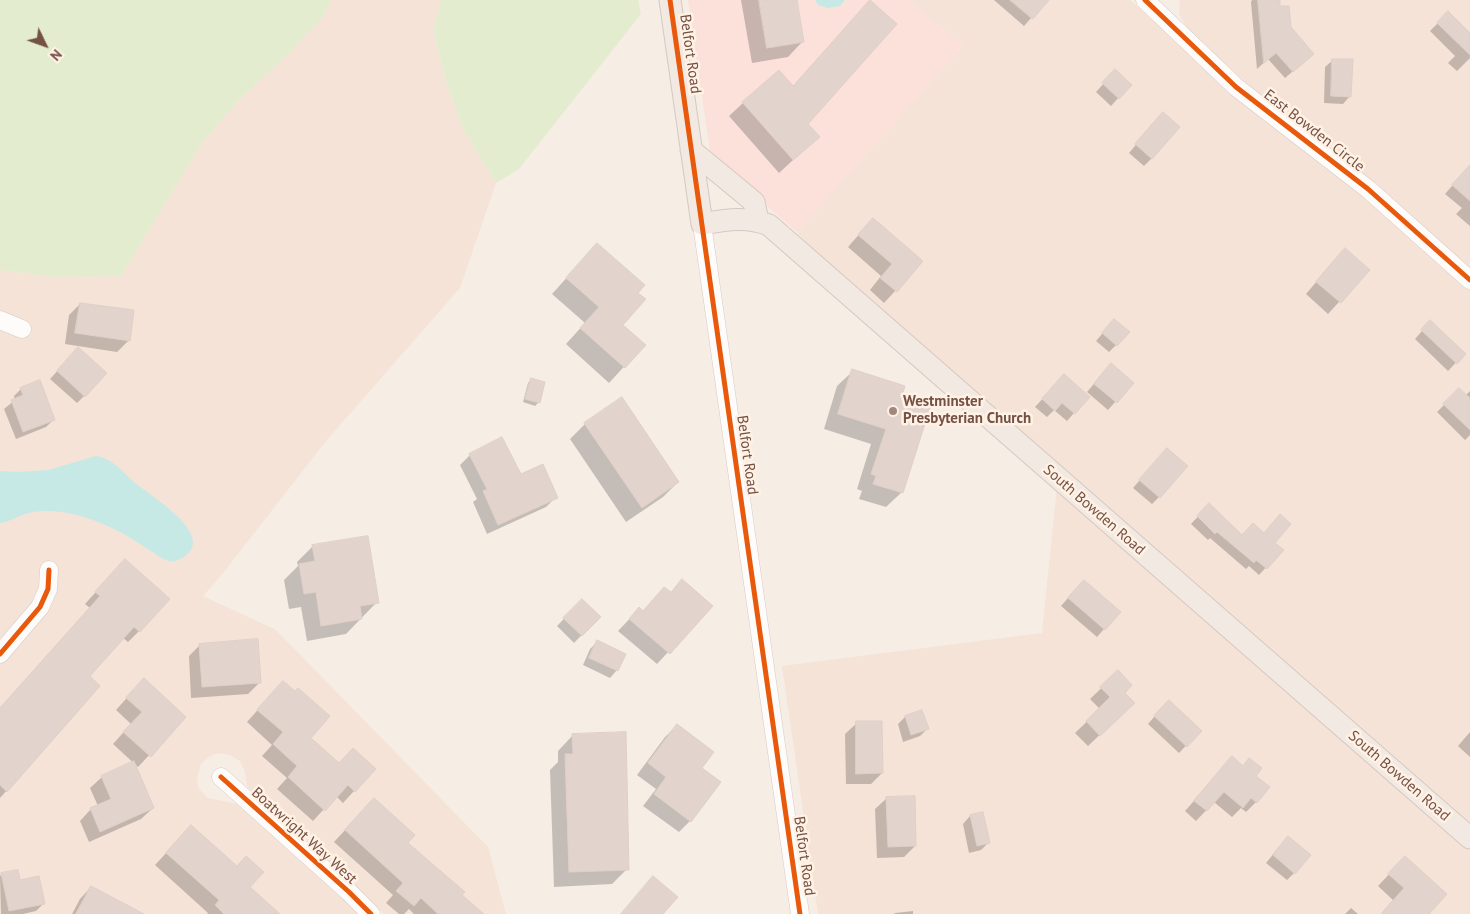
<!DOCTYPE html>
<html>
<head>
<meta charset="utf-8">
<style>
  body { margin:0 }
  #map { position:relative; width:1470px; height:914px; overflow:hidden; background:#f6ede5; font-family:"PT Sans",sans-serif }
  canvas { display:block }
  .north { position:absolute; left:20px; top:20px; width:50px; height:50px; -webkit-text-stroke:4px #fff2e5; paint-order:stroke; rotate:132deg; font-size:14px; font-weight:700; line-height:20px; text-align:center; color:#745045 }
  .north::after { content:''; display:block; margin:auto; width:18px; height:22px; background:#745045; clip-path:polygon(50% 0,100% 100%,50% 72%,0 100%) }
</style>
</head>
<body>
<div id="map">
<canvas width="1470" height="914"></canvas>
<div class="north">N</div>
</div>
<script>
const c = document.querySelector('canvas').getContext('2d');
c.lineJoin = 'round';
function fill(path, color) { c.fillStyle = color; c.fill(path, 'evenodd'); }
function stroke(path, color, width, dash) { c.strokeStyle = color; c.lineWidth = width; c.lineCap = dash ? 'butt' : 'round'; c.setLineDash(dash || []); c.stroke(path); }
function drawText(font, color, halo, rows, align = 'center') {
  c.font = font + ' "PT Sans",sans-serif'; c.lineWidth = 5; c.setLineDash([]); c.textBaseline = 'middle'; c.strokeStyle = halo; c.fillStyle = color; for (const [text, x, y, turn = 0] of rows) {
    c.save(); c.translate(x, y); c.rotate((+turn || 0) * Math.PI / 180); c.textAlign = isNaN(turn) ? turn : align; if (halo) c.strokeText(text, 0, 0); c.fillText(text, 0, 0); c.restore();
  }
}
fill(new Path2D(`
  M331 0H441L433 31 446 81 463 129 496 183 460 288 326 441 223 573 203 596 276 630 488 847 506 914H384L369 899 253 794 247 786 245 771 240 761 230 755 218 753 210 756 201 764 197 778 199 789 208 798 237 804 360 914H0V270L52 277 121 276 202 143 238 101 287 55 323 17Z
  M908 0H1130L1228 88 1341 174 1470 289V826L820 259 797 232 963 46Z
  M1180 0H1470V271L1239 81 1191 35 1179 14Z
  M1057 487 1470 848V914H818L782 666 1042 633Z`), '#f4e3d6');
fill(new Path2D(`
  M688 0H815L818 5 840 6 845 0H908L963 46 797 232 711 158Z`), '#fbe1da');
fill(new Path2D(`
  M0 0H331L323 17 287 55 238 101 202 143 121 276 52 277 0 270Z
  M441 0H638L641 14 519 169 496 183 463 129 446 81 433 31Z`), '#e4eccf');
fill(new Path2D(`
  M815 0H845L840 6 828 8 818 5Z
  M96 456C114 458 125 476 139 486 154 498 221 539 180 559 177 561 172 562 169 561 160 559 154 552 146 548 138 542 129 537 120 532 93 518 56 505 25 514 16 517 9 522 0 523V471L19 472 48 470Z`), '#c6e9e6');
fill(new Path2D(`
  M741 0H796L803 41 788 57 752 63Z
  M994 0H1047L1024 26Z
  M1252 0H1278L1279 8 1305 61 1285 78 1268 59 1257 69 1251 2Z
  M870 1 807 124 818 137 779 173 729 116 743 103 792 87Z
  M1448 13 1470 35V58L1457 71 1448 63 1455 56 1430 31Z
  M1333 60 1350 96 1343 104 1324 103 1325 67Z
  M1115 71 1130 85 1111 106 1096 92Z
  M1156 121 1152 158 1144 166 1129 153Z
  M1470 174V226L1456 214 1462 208 1445 194 1459 178Z
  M862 231 922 262 884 303 870 290 881 276 848 247Z
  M597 244 637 293 621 325 644 345 609 383 566 344 585 323 552 294Z
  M1334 261 1368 270 1328 314 1306 294Z
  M80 304 129 340 117 352 65 344 69 315Z
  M1430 322 1464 354 1448 371 1415 339Z
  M1107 328 1116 345 1109 352 1096 341Z
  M71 356 84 396 77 403 50 379Z
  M853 371 900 400 902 492 886 507 859 499 862 491 857 489 871 444 824 429 837 386Z
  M1104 372 1132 383 1108 410 1087 392Z
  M531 380 539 402 535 406 523 402 528 383Z
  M1057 383 1088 397 1067 421 1054 410 1047 417 1035 407Z
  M21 389 53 420 46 427 16 439 4 409 15 400 14 396Z
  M1459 390 1465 396 1470 391V435L1465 440 1437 412Z
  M585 424 678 482 663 497 626 522 570 439Z
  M501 439 520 476 556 497 546 507 487 534 473 502 477 499 460 465 470 455Z
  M1160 457 1159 497 1152 504 1133 488Z
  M1209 505 1242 536 1274 543 1282 550 1259 575 1249 566 1246 569 1210 538 1208 540 1191 524Z
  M313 546 377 602 346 634 307 641 301 607 289 609 284 580 298 566 297 562Z
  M114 572 139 631 128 642 123 638 88 676 25 770 0 798V708L90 608 85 604Z
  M664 588 670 593 711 606 657 664 618 631 639 609 642 612Z
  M1076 589 1119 612 1097 637 1061 606Z
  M582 600 599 617 574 643 557 626Z
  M597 642 617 670 610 678 583 665 590 649Z
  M200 645 259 683 248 694 191 698 189 656Z
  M1118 672 1123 693 1133 703 1088 746 1075 733 1100 709 1090 699Z
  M133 691 185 717 138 767 113 744 131 724 116 710Z
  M272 694 310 738 339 764 374 769 343 803 336 796 313 821 277 789 287 778 262 756 272 745 247 722Z
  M1161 709 1200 731 1179 753 1148 724Z
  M921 711 927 729 920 736 903 742 898 724 905 717Z
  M857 723 882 773 871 784H846L845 734Z
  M677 726 701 768 690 821 679 832 643 806 656 789 637 775 665 737Z
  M1470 732V757L1458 746Z
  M573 735 627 869 612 884 554 887 550 770 558 762V751Z
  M1232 758 1255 776 1256 802 1246 812 1241 808 1232 817 1214 802 1196 821 1185 811Z
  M102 777 153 808 141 819 89 842 80 821 91 809 98 806 90 788Z
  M887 798 915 846 904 857 877 858 875 809Z
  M374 799 407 843 482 914H414L409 909 404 914H399L386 903 393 895 334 842Z
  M970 816 988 843 981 850 969 853 963 824Z
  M180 838 248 887 278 914H207L208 913 155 865Z
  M1281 845 1294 873 1287 880 1266 863Z
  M1394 869 1427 914H1381L1393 900 1378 886Z
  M2 874 19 881 43 904 36 911 23 914H1L0 876Z
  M91 887 134 914H72L80 899Z
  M1351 908 1358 914H1345Z
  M913 911V914H894L895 913Z`), '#0003');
const building = new Path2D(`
  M759 0H797L804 42 767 48Z
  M870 0 897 24 808 124 820 137 793 160 742 102 779 70 793 86Z
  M1010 0H1049L1033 19Z
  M1258 0H1280V6H1289L1291 27 1314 54 1293 72 1276 53 1264 63Z
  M1448 11 1470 33V55L1437 23Z
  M1332 59H1353L1351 97 1331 96Z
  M1115 69 1132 85 1119 99 1102 83Z
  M1163 112 1180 127 1152 159 1135 144Z
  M1470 165V201L1452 185Z
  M873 218 923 261 897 292 880 278 892 264 858 235Z
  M597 243 645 285 638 293 646 299 623 325 646 345 625 368 580 328 599 307 566 278Z
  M1345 248 1370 270 1341 303 1316 282Z
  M80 303 134 310 130 341 75 333Z
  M1114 319 1130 332 1117 346 1102 333Z
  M1430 320 1466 354 1457 364 1421 330Z
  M78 347 107 373 85 397 57 371Z
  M1111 363 1134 383 1117 403 1094 384Z
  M852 369 905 386 901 399 930 408 903 493 873 484 876 476 871 474 886 429 838 414Z
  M1064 374 1090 397 1075 414 1062 403 1055 411 1042 399Z
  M531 378 545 382 540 403 525 399Z
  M40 380 55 420 23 432 11 400 23 395 20 388Z
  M1459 388 1470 398V430L1443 404Z
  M622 397 679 482 642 508 584 423Z
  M502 437 521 474 543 464 558 498 498 525 483 491 487 489 469 454Z
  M1167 448 1188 466 1160 498 1139 480Z
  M1209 503 1242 535 1253 523 1264 533 1280 514 1291 524 1275 543 1284 550 1267 569 1256 560 1254 563 1217 532 1215 534 1197 516Z
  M368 536 379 603 360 606 362 619 321 626 316 592 304 594 299 564 315 561 312 545Z
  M125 559 170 599 140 632 134 627 90 676 100 686 7 792 0 785V708L100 596 95 592Z
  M682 579 713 606 670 654 629 619 639 607 643 611 664 587 671 592Z
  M1084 580 1121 612 1105 630 1068 598Z
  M582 599 601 617 582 636 563 618Z
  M258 639 261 683 202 687 199 644Z
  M597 640 626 654 618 671 589 658Z
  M1118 670 1132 685 1125 693 1135 703 1100 736 1086 721 1110 697 1100 687Z
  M144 678 186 717 151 757 123 732 142 712 126 698Z
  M283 681 295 691 298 688 330 716 311 738 339 763 353 748 376 769 355 792 348 785 325 811 288 777 297 766 273 744 283 732 257 710Z
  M1169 700 1202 731 1187 747 1154 716Z
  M922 710 929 729 911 735 905 716Z
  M856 721H882L883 773 856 774Z
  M677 724 714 752 702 768 721 782 691 822 654 794 666 777 648 763Z
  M626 732 629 870 569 872 565 754H573L572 734Z
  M1232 756 1243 766 1249 758 1262 768 1256 776 1270 787 1257 803 1251 798 1243 808 1224 792 1207 811 1194 801Z
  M134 761 154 808 100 832 90 808 111 799 101 776Z
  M915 796 916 846 888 847 886 797Z
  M374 798 415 835 408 843 465 892 462 895 484 914H438L421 898 414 906 396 891 403 883 345 830Z
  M983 812 990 843 977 846 970 815Z
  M191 825 237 866 246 856 264 872 250 887 280 914H224L215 905 219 900 166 853Z
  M1288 836 1311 855 1295 874 1273 855Z
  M1405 856 1447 894 1429 914H1381L1404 888 1388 874Z
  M18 870 20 880 39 876 45 904 9 911 1 873Z
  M653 876 678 897 663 914H621Z
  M91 886 144 914H76Z`);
fill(building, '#e2d4cd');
stroke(building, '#dfcfc7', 1);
const minor = new Path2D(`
  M1145 0 1236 87 1368 189 1470 280
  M702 224 800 914
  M0 320 22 329
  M0 654 40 607 48 589 49 570
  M221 777 349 892 371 914`);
const major = new Path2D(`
  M670 0 702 224C726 220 746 216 769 225L1470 838
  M691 150 754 202 758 221`);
stroke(minor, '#d7cac3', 19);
stroke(major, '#d5c8c2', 23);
stroke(minor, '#fefcfb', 18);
stroke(major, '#f2eae2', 21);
stroke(new Path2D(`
  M670 0 800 914
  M1145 0 1236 87 1368 189 1470 280
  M0 654 40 607 48 589 49 570
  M221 777 349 892 371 914`), '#e8590c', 5);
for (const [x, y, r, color] of [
  [893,411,5,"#a2877d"]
]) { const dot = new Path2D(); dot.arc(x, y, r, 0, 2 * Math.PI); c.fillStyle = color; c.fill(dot); stroke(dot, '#fff2e5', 2); }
drawText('15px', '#745045', '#fff2e5', [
  ["Belfort Road",690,54,82],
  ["East Bowden Circle",1314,131,38],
  ["Belfort Road",747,455,82],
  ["South Bowden Road",1094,510,41],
  ["South Bowden Road",1399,776,41],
  ["Boatwright Way West",304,836,42],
  ["Belfort Road",804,856,82]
]);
drawText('bold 15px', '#745045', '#fff2e5', [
  ["Westminster",903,402],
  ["Presbyterian Church",903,419]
], 'left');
</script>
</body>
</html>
